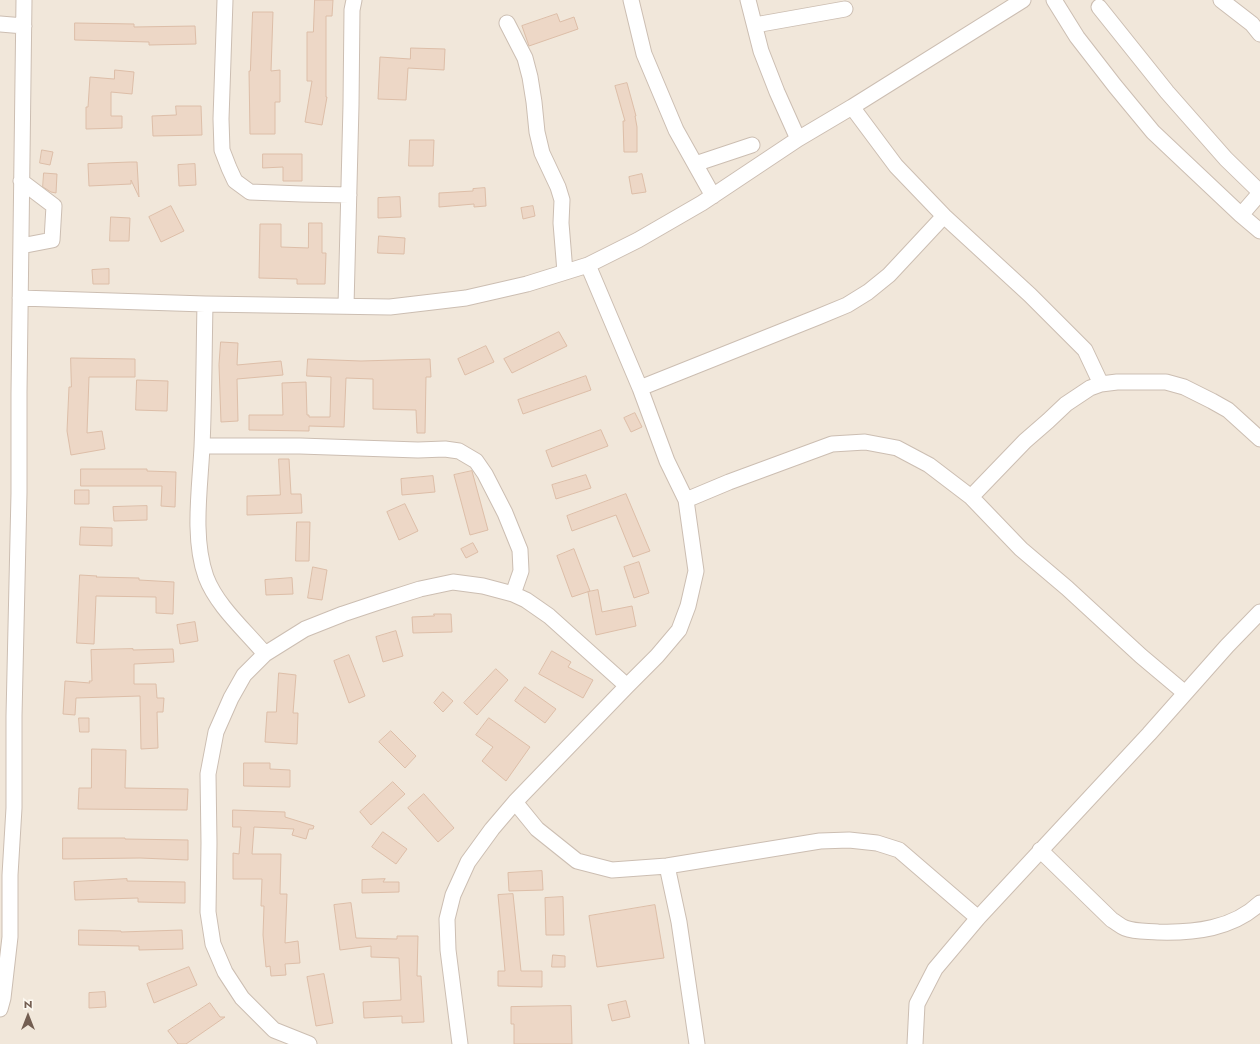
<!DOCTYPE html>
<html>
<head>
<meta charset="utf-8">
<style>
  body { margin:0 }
  #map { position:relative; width:1260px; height:1044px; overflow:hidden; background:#faf5eb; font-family:Jost,sans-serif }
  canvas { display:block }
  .north { position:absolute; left:8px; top:996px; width:40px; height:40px; -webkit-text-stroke:3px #fdf9f1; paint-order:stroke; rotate:0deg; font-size:11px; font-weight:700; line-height:16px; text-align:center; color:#735e51 }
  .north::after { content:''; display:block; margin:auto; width:14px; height:18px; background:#735e51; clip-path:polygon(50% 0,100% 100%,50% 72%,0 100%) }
</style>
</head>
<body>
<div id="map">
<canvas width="1260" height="1044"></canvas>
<div class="north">N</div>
</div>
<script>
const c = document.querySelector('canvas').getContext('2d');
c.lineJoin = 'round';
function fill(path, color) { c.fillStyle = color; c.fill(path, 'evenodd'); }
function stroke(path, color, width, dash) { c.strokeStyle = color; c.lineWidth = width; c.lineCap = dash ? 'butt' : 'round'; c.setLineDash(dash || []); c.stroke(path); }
fill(new Path2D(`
  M0 0H1260V1044H0Z`), '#f1e7da');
const building = new Path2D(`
  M315 0H333L332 16H326V97H327L322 125 305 122 312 81H307V32H313Z
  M253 12H273L271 71 280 70V102H275V134H250L249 71H250Z
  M557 14 560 22 574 17 578 29 529 46 522 26Z
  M75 23 134 24V27L195 26 196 44 149 45V42L75 40Z
  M411 48 445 49 444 70 408 68 406 100 378 99 380 57 410 59Z
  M115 70 134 72 132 94 111 92V116H122V128L86 129V107H88L90 77 114 79Z
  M627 83 636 116H635L637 127V152H624L623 121H625L615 86Z
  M176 106H201L202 135 153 136 152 116 176 115Z
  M410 140H434L433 166H409Z
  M42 150 53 152 50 165 40 163Z
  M263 154H302V181H283V167L263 168Z
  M131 162H137L139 197 131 180V184L89 186 88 164Z
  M195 164 196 185 179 186 178 165Z
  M44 173 57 174 56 193 51 192 43 187Z
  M642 174 646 192 632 194 629 177Z
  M485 188 486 206 474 207V204L439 207V193L473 191V189Z
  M400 197 401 217 378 218V198Z
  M171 206 184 231 161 242 149 217Z
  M533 206 535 216 523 219 521 208Z
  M111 217 130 218 129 241H110Z
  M309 223H322V253H326L325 284H297V279L259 278 260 224H281V247L308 248Z
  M379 236 405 238 404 254 378 253Z
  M109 269V284H93L92 270Z
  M559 332 567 346 512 373 504 359Z
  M221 342 238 343 237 365 281 361 283 375 237 379 238 421 221 422 219 365Z
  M486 346 494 362 465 375 458 359Z
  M71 358 135 359V377H89L87 433 102 431 105 449 71 455 67 431 69 387H71Z
  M308 359 361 361 430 359 431 377H426L425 433H417L416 410 373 409V379L346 378 344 427 309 426V431L249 430V415H283L282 383 306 382 307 415H309V417H330L331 377 307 376Z
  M586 376 591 390 523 414 518 400Z
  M137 380 168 381 167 411 136 410Z
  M635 413 642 427 631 432 624 418Z
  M601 430 608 446 552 467 546 451Z
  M279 459H289L291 494H301L302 513 247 515V496L280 495Z
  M81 469H147V471L176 472 175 507 161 506 162 486H81Z
  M472 471 488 530 470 535 454 475Z
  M586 475 591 488 556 499 552 485Z
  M433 476 435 492 402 495 401 479Z
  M75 490H89V504H75Z
  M626 494 650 551 633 557 616 515 572 531 567 516Z
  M405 504 418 531 399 540 387 512Z
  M147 506V520L114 521 113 507Z
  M297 522H310L309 561H296Z
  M81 527 112 528V546L80 545Z
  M473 543 478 552 466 558 461 549Z
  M574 549 590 591 572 597 557 556Z
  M639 562 649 593 634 598 624 567Z
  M313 567 327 570 322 600 308 598Z
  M80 575 97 576 96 577 139 578V580L174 582 173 614 156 613V597L96 596 94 644 77 643Z
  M292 578 293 594 266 595 265 580Z
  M598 590 602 612 632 606 636 626 596 635 588 592Z
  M434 614H451L452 632 413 633 412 617 434 616Z
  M195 622 198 641 180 644 177 625Z
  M396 631 403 656 383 662 376 637Z
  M133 649V650L173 649 174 662 134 664V684H156L157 698H164L163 712H157L158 748 141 749 140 696 76 698 75 715 63 714 65 681 90 683 89 681H92L91 650Z
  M552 651 571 662 568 667 593 680 583 698 539 674Z
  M349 655 365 696 349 703 334 661Z
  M496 669 508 680 477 715 464 703Z
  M279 673 296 675 293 713H298L297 744 265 742 267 712H276Z
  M525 687 556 709 545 723 515 701Z
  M443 692 453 701 443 712 434 703Z
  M79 718H89V732H80Z
  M489 718 530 747 506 781 482 761 493 747 476 735Z
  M391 731 416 756 405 768 379 742Z
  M92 749 126 750 125 788 188 789 187 810 78 809 79 788H91Z
  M244 763H270V769L290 770V787L244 786Z
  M393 782 405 794 371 825 360 812Z
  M424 794 454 828 438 842 408 808Z
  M233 810 285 812V817L314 826 313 829H309L306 839 292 835 294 829 254 827 252 854H281L280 894H287L285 943 298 941 300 963 285 964 286 975 271 976 270 966 266 967 263 935 264 906H261L262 879H233V853L239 854 241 827H233Z
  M383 832 407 849 396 864 372 847Z
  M63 838H125V839L188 840V860L140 858 63 859Z
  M542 871 543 890 509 891 508 873Z
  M127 879V881L185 882V903L138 902V898L75 900 74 882Z
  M385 879 383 882H399V892L362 893V880Z
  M513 894 521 971H542V987L498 986V971H505L498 895Z
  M563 897 564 935H546L545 898Z
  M351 903 356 938 397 939V936H418L417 976H421L424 1022 402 1023V1016L364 1018 363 1002 401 1000 399 958 371 957V946L340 950 334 905Z
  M655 905 664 958 597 967 589 916Z
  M79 930 121 931V932L182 930 183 949 139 950V946L79 945Z
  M553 955 565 956V967H552Z
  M189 967 197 985 154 1003 147 984Z
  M324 974 333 1023 316 1026 307 977Z
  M105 992 106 1007 89 1008V993Z
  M626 1001 630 1017 612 1021 608 1005Z
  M210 1003 220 1017H225L186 1044H178L168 1031Z
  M571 1006 572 1044H514V1024H511V1007Z`);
fill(building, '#edd7c6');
stroke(building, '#ddbea8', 1);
const minor = new Path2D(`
  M225 0 221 119 222 150 229 168 235 181 250 192 302 194 349 195
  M631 0 644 54 676 130 713 196
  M748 0 761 51 777 92 798 139
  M1054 0 1077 37 1115 86 1153 132 1241 215 1260 231
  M1221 0 1252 24 1260 34
  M1099 7 1167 92 1226 159 1260 192
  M507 23 525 58 530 77 534 102 537 132 542 153 558 187 562 200 561 223 565 272
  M0 24 24 26
  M755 25 845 9
  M852 107 896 166 944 216 1030 295 1085 350 1101 384
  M695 164 752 145
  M1241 215 1260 193
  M21 246 52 240 54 206 21 181
  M20 298 205 304 390 307 466 298 527 284 588 265 638 240 702 203 798 139 852 107 1023 0
  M205 304C204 352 204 400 202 447 200 488 192 538 206 577 217 606 245 630 265 654
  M346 306 351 105 352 10 354 0
  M640 388 818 317 847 305 868 292 889 275 944 216
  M202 446H300L418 450 445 449 459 451 476 461 485 474 505 513 520 550 521 571 513 594
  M971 497 1025 441 1048 421 1066 404 1090 388 1101 384 1117 382H1166L1184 387 1212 401 1228 410 1260 439
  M686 500 729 482 832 444 865 442 897 448 929 465 971 497 1021 549 1067 588 1141 656 1185 693
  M515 802 537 829 577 861 612 870 667 866 820 841 849 840 877 843 899 850 978 918
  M1040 850 1112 920C1116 922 1120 926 1125 928 1135 932 1147 931 1158 932 1194 933 1233 929 1260 903
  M667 866 679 922 697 1044
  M0 1009 3 998 10 937V875L14 808V716L19 493V393L24 0
  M309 1044 274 1030 242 998 225 972 213 944 208 912 209 843 208 774 216 732 231 698 244 675 265 654 305 629 343 614 379 602 420 589 453 582 483 586 513 594 526 600 549 616 627 686
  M460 1044 448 950 447 919 453 895 468 862 492 829 515 802 627 686 657 656 679 630 688 606 696 571 686 500 667 461 640 388 588 265
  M915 1044 917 1004 935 969 978 918 1149 734 1227 646 1260 612`);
stroke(minor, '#ccbeb2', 17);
stroke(minor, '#fff', 15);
</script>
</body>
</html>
